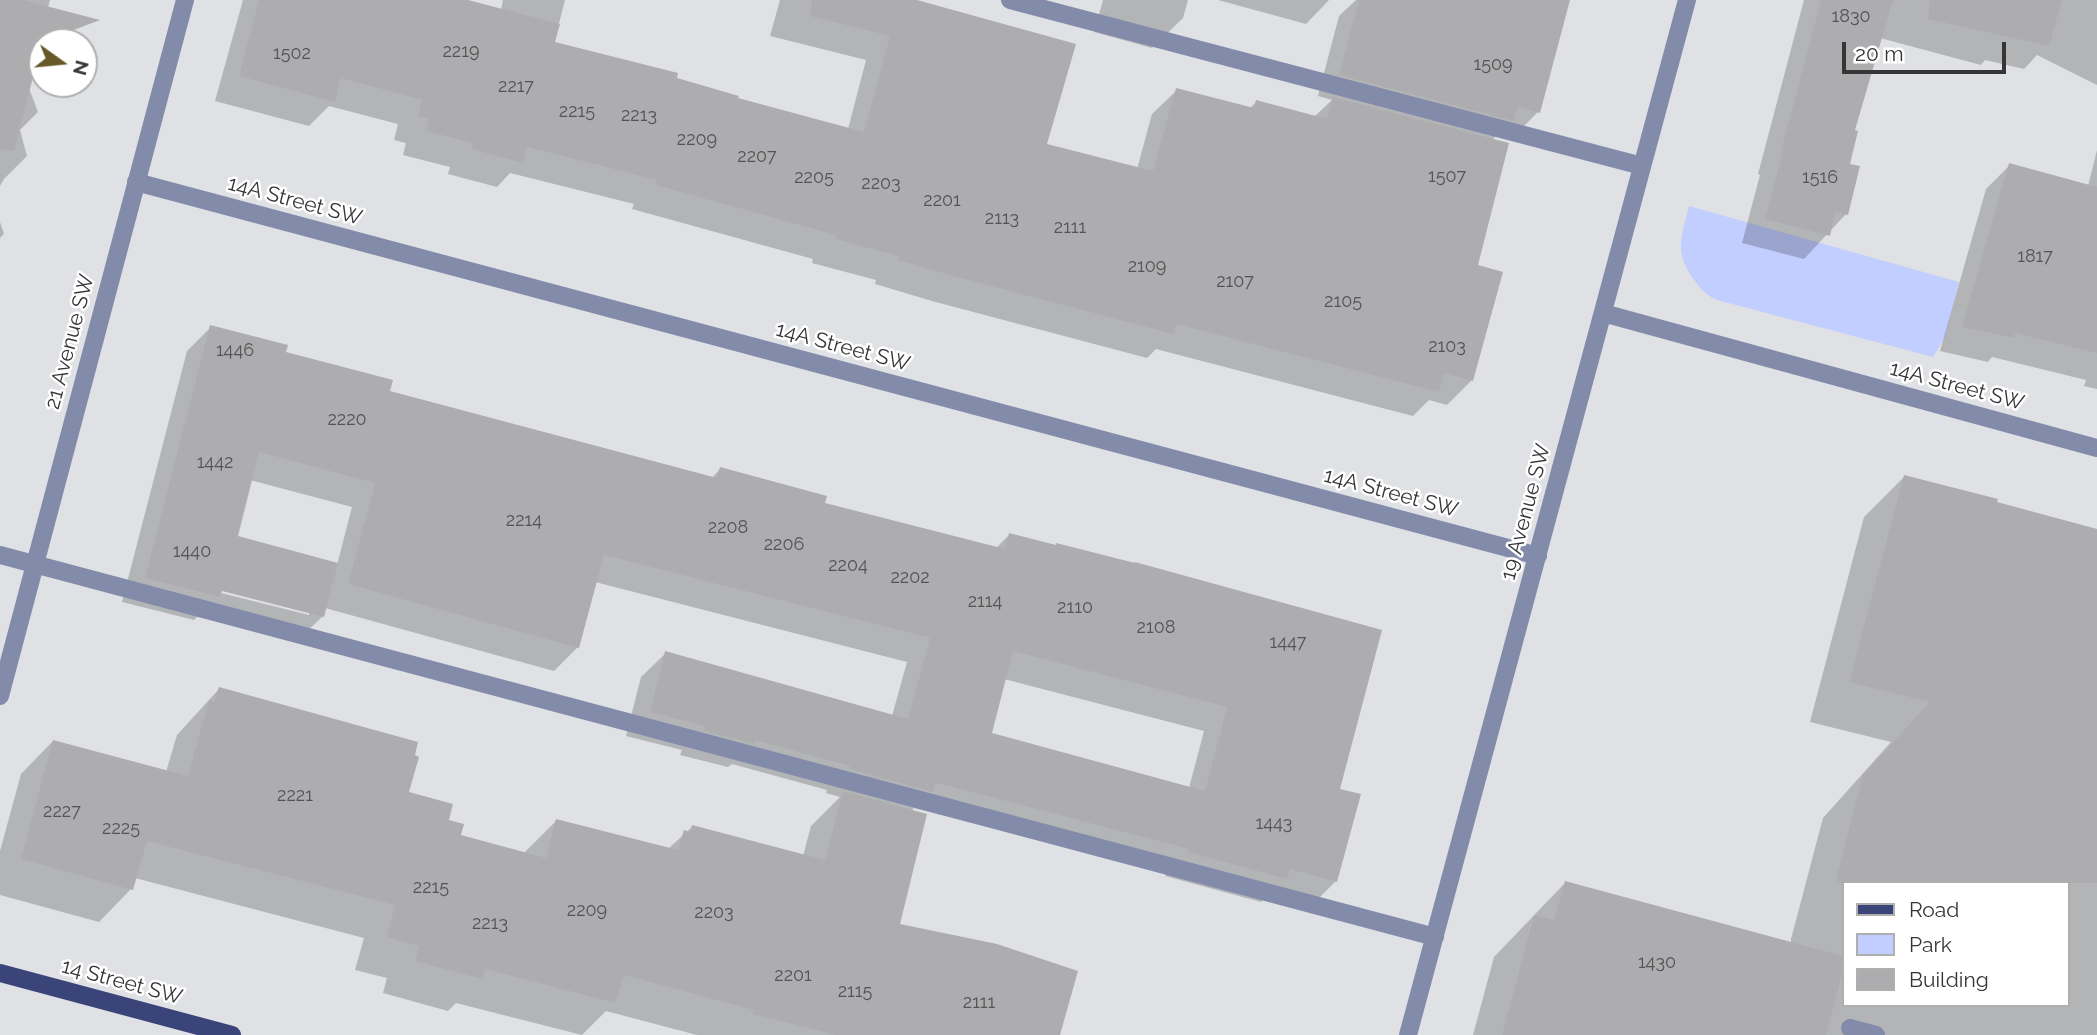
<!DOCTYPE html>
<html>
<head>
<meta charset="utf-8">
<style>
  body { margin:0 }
  #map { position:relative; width:2097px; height:1035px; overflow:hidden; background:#e0e1e4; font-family:Raleway,sans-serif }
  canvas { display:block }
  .legend { position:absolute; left:1842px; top:881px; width:228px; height:126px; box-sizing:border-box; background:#fff; border:2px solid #afafaf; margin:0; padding:9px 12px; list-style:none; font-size:21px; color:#363637 }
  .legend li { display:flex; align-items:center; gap:14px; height:35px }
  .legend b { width:35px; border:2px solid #afafaf }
  .north { position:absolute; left:28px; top:28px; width:70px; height:70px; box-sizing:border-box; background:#fff; border:2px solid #afafaf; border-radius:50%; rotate:105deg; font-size:19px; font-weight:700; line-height:28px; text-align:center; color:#363637 }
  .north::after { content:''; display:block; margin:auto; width:24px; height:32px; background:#675926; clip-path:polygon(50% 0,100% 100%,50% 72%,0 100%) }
  .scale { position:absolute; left:1842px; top:42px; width:164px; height:32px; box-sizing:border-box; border:4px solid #363637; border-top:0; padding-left:9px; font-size:21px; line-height:24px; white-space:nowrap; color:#363637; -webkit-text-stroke:5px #fff; paint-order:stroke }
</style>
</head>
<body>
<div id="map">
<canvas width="2097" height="1035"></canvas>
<ul class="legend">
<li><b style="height:9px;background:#3a4479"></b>Road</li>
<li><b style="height:19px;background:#c1ceff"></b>Park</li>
<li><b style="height:19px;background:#adadb0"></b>Building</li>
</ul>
<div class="north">N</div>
<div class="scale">20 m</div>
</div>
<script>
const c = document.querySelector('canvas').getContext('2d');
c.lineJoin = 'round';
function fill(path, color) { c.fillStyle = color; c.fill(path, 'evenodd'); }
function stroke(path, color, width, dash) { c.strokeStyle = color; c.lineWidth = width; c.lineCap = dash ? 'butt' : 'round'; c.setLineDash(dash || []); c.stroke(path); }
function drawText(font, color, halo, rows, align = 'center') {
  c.font = font + ' Raleway,sans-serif'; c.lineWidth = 5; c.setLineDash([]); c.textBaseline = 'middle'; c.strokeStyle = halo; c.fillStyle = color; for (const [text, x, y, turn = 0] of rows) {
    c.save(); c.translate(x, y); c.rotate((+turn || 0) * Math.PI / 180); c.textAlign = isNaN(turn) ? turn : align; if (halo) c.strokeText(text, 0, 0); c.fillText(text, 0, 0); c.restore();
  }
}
fill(new Path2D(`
  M1689 206 1959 282 1945 337 1933 357 1717 300C1705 295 1700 288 1692 277 1674 251 1682 235 1689 206Z`), '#c1ceff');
fill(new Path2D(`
  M0 0H50L48 8 67 32 57 42H42V57L36 63 29 88 38 112 20 130 27 156 4 179 0 186Z
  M243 0H461L501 10 503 0H565L554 43 736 99 848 129 866 60 770 36 780 0H909L1045 145 1137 169 1152 114 1177 90 1249 109 1256 102 1314 117 1332 100 1318 96 1339 16 1356 0H1567L1538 112 1516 134 1502 130 1492 140 1476 266 1472 380 1447 405 1429 400 1413 416 1156 349 1147 358 932 301 875 284 876 280 812 263 813 259 632 209 634 204 510 173 497 187 448 174 450 167 403 155 406 143 394 140 398 124 329 106 309 126 215 101Z
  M1103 0H1188L1183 18 1152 48 1094 32Z
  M1218 0H1329L1306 24Z
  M1804 0H2097V85L2037 55 2024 69 1985 60 1981 65 1880 38 1853 132 1848 166 1846 214 1804 259 1742 243 1760 175 1758 174Z
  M2097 150V389L2084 386 2086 380 1992 357 1988 362 1940 351 1986 189 2010 165 2088 186Z
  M0 222 4 234 0 238Z
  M211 327 388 393 712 478 720 469 823 505 996 548 1009 535 1337 790 1336 881 1312 905 1270 894 1261 902 1165 876 1166 873 914 808 911 811 897 926 1058 1035H697L606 1011 582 1035 456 1003 448 1011 383 993 387 978 355 970 364 938 135 878 131 889 99 922 0 895V851L21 774 53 741 166 772 177 735 219 689 407 794 446 821 458 837 523 854 557 820 668 849 692 827 803 856 811 826 840 797 826 793 827 790 732 764 728 767 680 755 682 750 626 736 641 677 666 653 892 716 907 662 595 582 578 647 554 671 325 608 323 616 298 640 199 615 194 620 122 602 187 351ZM250 480 352 507 337 565 236 538ZM214 587 309 611V615L213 591ZM1004 679 1204 731 1189 788 989 735Z
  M1904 477 1995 504 2097 531V1035H1473L1494 957 1565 883 1791 944V939L1823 818 1891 742 1810 722 1864 517ZM1843 883H2067V1005H1843Z`), '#0003');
fill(new Path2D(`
  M0 0H23L100 20 42 42 14 151 0 149Z
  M259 0H468L560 24 555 42 678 73 677 78 739 96 738 98 864 132 890 36 810 16 812 0H917L1076 44 1047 144 1153 171 1176 88 1254 108 1256 100 1327 119 1333 97 1509 143 1478 265 1503 272 1473 381 1444 373 1439 392 1176 324 1173 334 957 277 898 260 899 256 835 239 836 235 656 185 657 180 527 147 523 163 471 149 473 143 426 131 429 119 418 116 422 100 341 78 335 102 239 76Z
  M1359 0H1570L1540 113 1518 107 1514 121 1339 75Z
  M1821 0H1893L1855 130 1858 131 1850 164 1860 166 1848 215 1835 212 1830 236 1765 219 1783 151H1781Z
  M1930 0H2062L2049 46 1928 19Z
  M2009 163 2097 187V353L2015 333 2014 338 1962 327Z
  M210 325 288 345 286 352 393 380 390 391 717 478 720 467 827 496 825 503 1005 549 1009 533 1056 545V543L1135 563V562L1382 630 1340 789 1361 794 1337 882 1290 869 1287 879 1188 852 1189 849 949 786 935 783 933 792 849 769 850 766 755 740 754 744 704 731 705 726 650 712 665 651 908 719 930 638 604 555 579 648 348 584 375 483 259 452 238 536 338 563 324 617 222 591 220 597 145 578ZM1013 651 1227 707 1205 791 992 733Z
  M1904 475 1998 499 1997 502 2097 529V883H1835L1863 775 1930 702 1849 682Z
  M219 687 418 742 415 755 419 757 409 792 453 804 449 820 464 824 461 835 546 858 556 819 678 850 684 830 690 832 692 825 825 860 843 791 927 814 900 924 997 944 1078 971 1060 1035H836L753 1014 754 1010 624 975 616 1003 485 969 482 979 415 961 419 946 387 937 395 905 147 841 133 890 21 859 53 740 188 776 209 700 214 702Z
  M1565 881 1843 956V971L1826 1035H1502L1534 915 1554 920Z`), '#adadb0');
stroke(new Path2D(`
  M1010 0 1642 166
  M136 182 1538 556
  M1603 313 2097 448
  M0 555 1435 937
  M0 696 185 0
  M1850 1028 1876 1035
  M1408 1035 1687 0`), '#838baa', 18);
stroke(new Path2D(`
  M0 973 232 1035`), '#3a4479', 18);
drawText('18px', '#545455', null, [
  ["1830",1851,17],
  ["2219",461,52],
  ["1502",292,54],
  ["1509",1493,65],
  ["2217",516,87],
  ["2215",577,112],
  ["2213",639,116],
  ["2209",697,140],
  ["2207",757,157],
  ["1507",1447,177],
  ["2205",814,178],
  ["1516",1820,178],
  ["2203",881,184],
  ["2201",942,201],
  ["2113",1002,219],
  ["2111",1070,228],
  ["1817",2035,257],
  ["2109",1147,267],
  ["2107",1235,282],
  ["2105",1343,302],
  ["2103",1447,347],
  ["1446",235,351],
  ["2220",347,420],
  ["1442",215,463],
  ["2214",524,521],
  ["2208",728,528],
  ["2206",784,545],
  ["1440",192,552],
  ["2204",848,566],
  ["2202",910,578],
  ["2114",985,602],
  ["2110",1075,608],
  ["2108",1156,628],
  ["1447",1288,643],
  ["2221",295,796],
  ["2227",62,812],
  ["1443",1274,824],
  ["2225",121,829],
  ["2215",431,888],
  ["2209",587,911],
  ["2203",714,913],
  ["2213",490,924],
  ["1430",1657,963],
  ["2201",793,976],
  ["2115",855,992],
  ["2111",979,1003]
]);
drawText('21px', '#363637', '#fff', [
  ["14A Street SW",295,201,15],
  ["21 Avenue SW",70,342,-75],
  ["14A Street SW",843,347,15],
  ["14A Street SW",1957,386,15],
  ["14A Street SW",1391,493,15],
  ["19 Avenue SW",1526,512,-75],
  ["14 Street SW",122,982,15]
]);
</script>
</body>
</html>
